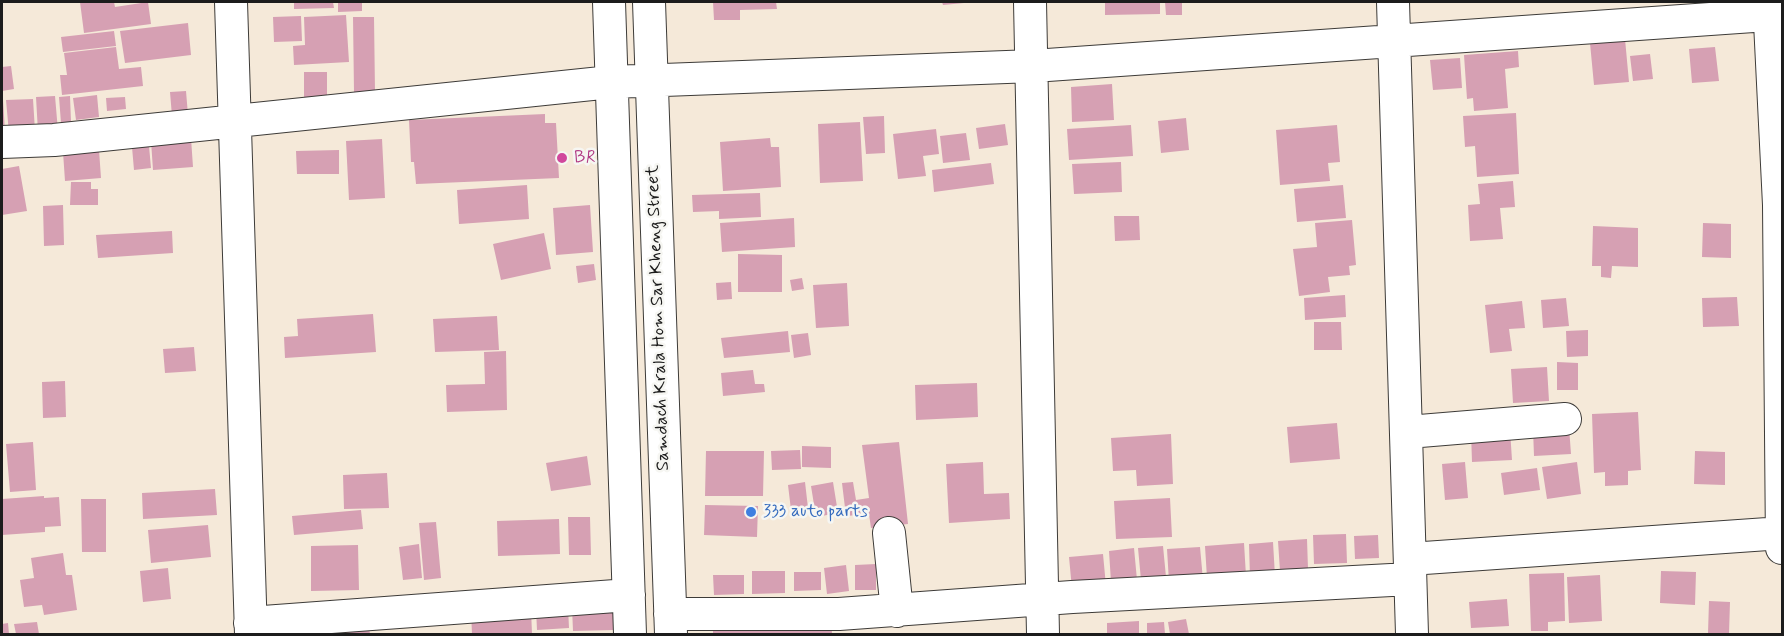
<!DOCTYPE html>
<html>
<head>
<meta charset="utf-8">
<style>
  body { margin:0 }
  #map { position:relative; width:1784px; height:636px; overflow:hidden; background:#f5e9d9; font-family:Mynerve,sans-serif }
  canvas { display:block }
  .frame { position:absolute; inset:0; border:3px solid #1c1c1c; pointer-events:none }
</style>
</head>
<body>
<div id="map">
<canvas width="1784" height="636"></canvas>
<div class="frame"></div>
</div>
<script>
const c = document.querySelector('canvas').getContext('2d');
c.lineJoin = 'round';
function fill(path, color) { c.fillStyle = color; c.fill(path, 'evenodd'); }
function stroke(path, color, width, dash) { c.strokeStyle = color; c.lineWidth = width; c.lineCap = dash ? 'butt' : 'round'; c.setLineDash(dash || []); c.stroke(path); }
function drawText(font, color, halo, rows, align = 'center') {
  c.font = font + ' Mynerve,sans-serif'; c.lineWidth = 5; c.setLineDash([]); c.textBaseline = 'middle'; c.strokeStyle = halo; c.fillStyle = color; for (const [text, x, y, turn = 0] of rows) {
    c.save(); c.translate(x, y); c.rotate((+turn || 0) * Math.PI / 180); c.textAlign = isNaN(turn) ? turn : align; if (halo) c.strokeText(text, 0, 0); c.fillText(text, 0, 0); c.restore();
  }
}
fill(new Path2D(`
  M80 2H114L115 7 148 2 151 24 84 33Z
  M294 2H333L334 8 294 9Z
  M338 2H362V11L338 12Z
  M713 2H776L777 9 740 10V20H714Z
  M942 2H964V3L943 5Z
  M1105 2H1160V14L1105 15Z
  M1165 2H1182V15H1166Z
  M346 15 349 62 294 65 293 46 305 45 304 17Z
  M301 16 302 41 274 42 273 17Z
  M353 17H374L375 92H354Z
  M188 23 191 55 125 63 120 31Z
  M114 31 116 46 63 52 61 37Z
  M1625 39 1629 82 1594 85 1590 43Z
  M116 47 119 69 141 67 143 86 62 95 60 75H67L64 53Z
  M1715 47 1719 81 1692 83 1689 49Z
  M1518 51 1519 67 1505 69 1508 108 1474 111 1473 98 1467 99 1464 55Z
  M1650 54 1653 79 1633 81 1630 56Z
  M1460 58 1462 88 1433 90 1430 60Z
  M11 66 14 89 2 91V67Z
  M304 72H327V101H304Z
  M1112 84 1114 120 1072 122 1071 87Z
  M186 91 188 115 172 116 170 92Z
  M97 95 99 117 76 120 73 98Z
  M55 96 58 131 38 132 36 97Z
  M70 96 71 122 61 123 59 97Z
  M125 97 126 109 107 111 106 98Z
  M2 99H3L5 132 2 133Z
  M33 99 35 131 9 133 6 100Z
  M1516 113 1519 174 1477 177 1475 146 1465 147 1463 116Z
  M545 114V123H556L559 178 416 184 414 162H411L409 120Z
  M884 116 885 153 866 154 863 117Z
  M1186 118 1189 150 1161 153 1158 121Z
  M860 122 863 181 820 183 818 124Z
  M1005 124 1008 145 979 149 976 128Z
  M1131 125 1133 156 1069 160 1067 129Z
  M1337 125 1340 162 1328 163 1330 181 1280 185 1276 130Z
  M936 129 939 154 923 156 926 176 898 179 893 134Z
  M966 133 970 160 943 163 940 136Z
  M191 138 193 167 153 170 151 141Z
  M770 138 771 147H779L781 187 723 191 720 142Z
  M382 139 385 198 349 200 346 141Z
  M149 146 151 168 134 170 132 147Z
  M99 150 101 178 65 181 63 152Z
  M339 150V174H297L296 151Z
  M1121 162 1122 192 1074 194 1072 164Z
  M991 163 994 184 934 192 932 170Z
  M19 166 27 211 2 215V169Z
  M1513 181 1515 207 1500 208 1503 239 1470 241 1468 205 1480 204 1478 184Z
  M71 182H91V189H98V205H70Z
  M527 185 529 219 459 224 457 190Z
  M1343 185 1346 218 1297 222 1294 189Z
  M760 193 761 217 719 219V211L693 212 692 195Z
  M63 205 64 245 44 246 43 206Z
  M590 205 593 252 556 255 553 208Z
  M1114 216H1139L1140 240 1115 241Z
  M794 218 795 247 722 252 720 223Z
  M1352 220 1356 265 1349 266 1350 275 1328 277 1330 292 1299 296 1293 249 1317 247 1315 223Z
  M1703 223 1731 224V258L1702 257Z
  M1593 226 1638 228V267L1612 266 1611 278 1601 277V266H1592Z
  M172 231 173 253 98 258 96 235Z
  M544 233 551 269 501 280 493 244Z
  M738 254 782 255V292H738Z
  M594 264 596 280 578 283 576 266Z
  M802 278 804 289 792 291 790 280Z
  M731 282 732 299 717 300 716 283Z
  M847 283 849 326 816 328 813 285Z
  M1345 295 1346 317 1305 320 1304 298Z
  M1737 297 1739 326 1703 327 1702 298Z
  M1566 298 1569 326 1543 328 1541 300Z
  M1522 301 1525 328 1509 329 1512 351 1490 353 1485 305Z
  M373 314 376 352 285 358 284 337 298 336 297 319Z
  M497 316 499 350 435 352 433 319Z
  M1314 322H1341L1342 350H1314Z
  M1588 330V356L1567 357 1566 331Z
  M788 331 790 352 724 358 721 338Z
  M808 333 811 355 794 358 791 335Z
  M194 347 196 371 165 373 163 349Z
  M506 351 507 410 447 412 446 385 485 384 484 352Z
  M1557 362 1578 363V390H1557Z
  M1547 367 1549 401 1513 403 1511 369Z
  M753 370 755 384H764L765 392 723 396 721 373Z
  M65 381 66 417 43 418 42 382Z
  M977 383 978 417 916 420 915 385Z
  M1638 412 1641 470 1628 471V485L1605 486V472L1594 473 1592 414Z
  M1337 423 1340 459 1290 463 1287 427Z
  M1569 427 1571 454 1534 456 1533 429Z
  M1510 430 1512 460 1472 462 1471 432Z
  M1171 434 1173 484 1137 486 1136 470 1113 471 1111 438Z
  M33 442 36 490 10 492 6 444Z
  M899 442 908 524 871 528 869 514 846 516 842 483 853 482 856 500 869 498 862 445Z
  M802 446 831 447V468L802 467Z
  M800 450 801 469 772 470 771 451Z
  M706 451H764L763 496H705Z
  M1695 451 1725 452V485L1694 484Z
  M587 456 591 485 551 491 546 463Z
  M983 462 984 494 1009 493 1010 519 949 523 946 464Z
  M1465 462 1468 498 1445 500 1442 464Z
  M1577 462 1581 494 1547 499 1542 467Z
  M1537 468 1540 490 1504 495 1501 473Z
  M387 473 389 508 344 509 343 475Z
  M805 482 808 508 791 510 788 485Z
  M833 482 838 513 816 517 811 486Z
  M215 489 217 515 143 519 142 493Z
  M44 496V498L59 497 61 526 45 527V532L2 535V499Z
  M1170 498 1172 537 1116 539 1114 501Z
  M81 499H106V552H82Z
  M705 505 758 506 757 537 704 535Z
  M361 510 363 529 294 535 292 516Z
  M568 517H590L591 555H569Z
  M559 519 560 554 498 556 497 521Z
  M436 522 441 578 424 580 419 523Z
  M208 525 211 557 151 563 148 530Z
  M1346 534 1347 563 1314 564 1313 535Z
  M1378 535 1379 558 1355 559 1354 536Z
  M1307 539 1308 569 1280 571 1278 541Z
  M1273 542 1275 576 1250 577 1249 544Z
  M1244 543 1246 576 1207 578 1205 546Z
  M419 544 422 578 403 580 399 547Z
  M358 545 359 590 311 591V546Z
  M1163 546 1166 577 1141 580 1138 548Z
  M1200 547 1203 580 1169 582 1167 549Z
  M1134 548 1137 580 1111 582 1109 551Z
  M63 553 66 575H72L77 610 44 615 42 605 24 607 20 580 34 578 31 558Z
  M1103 554 1106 586 1072 589 1069 557Z
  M876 564V590H855V565Z
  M846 565 849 591 827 594 824 568Z
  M168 568 171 599 143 602 140 571Z
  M752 571H785V593L752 594Z
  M1661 571 1696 572 1695 605 1660 603Z
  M794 572H821V590L794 591Z
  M1564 573 1565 621 1548 622V631H1531L1529 574Z
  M713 575H744V594L714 595Z
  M1600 575 1602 621 1569 623 1567 577Z
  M1507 599 1509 626 1471 628 1469 602Z
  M1709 601 1730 602 1729 634 1708 633Z
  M613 606 614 630 573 631 572 607Z
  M568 607 569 628 537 630 536 609Z
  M531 609 532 634H472L471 611Z
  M831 616 832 634H713V622Z
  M1186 619 1189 634H1170L1168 622Z
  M368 620 370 634H345L343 623Z
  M1139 621V634H1107V623Z
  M37 622 39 634H16L14 624Z
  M1164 622 1165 634H1147V623Z
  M8 623 9 634H2V624Z`), '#d6a0b3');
const minor = new Path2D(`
  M231 2 251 634
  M609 2 630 634
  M649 2 671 634
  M1030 2 1043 634
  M1393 2 1412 634
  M1769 2 1779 205 1782 548
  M2 142 54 140 611 82 1033 66 1782 14
  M1408 432 1565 419
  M889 533 897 611
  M1410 559 1782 533
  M670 614H839L1072 597 1410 579
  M250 623 629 595`);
stroke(minor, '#3d3b38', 34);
stroke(minor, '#fff', 32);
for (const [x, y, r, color] of [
  [562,158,6,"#d1479c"],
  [751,512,6,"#3f7fe0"]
]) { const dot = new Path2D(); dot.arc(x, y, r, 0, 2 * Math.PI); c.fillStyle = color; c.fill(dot); stroke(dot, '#f6f6f2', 2); }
drawText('18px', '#b23c85', '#f6f6f2', [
  ["BR",574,158]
], 'left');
drawText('18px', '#1c1c1c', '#f6f6f2', [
  ["Samdach Krala Hom Sar Kheng Street",659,318,-92]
]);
drawText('18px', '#366cbe', '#f6f6f2', [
  ["333 auto parts",763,512]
], 'left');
</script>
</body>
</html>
